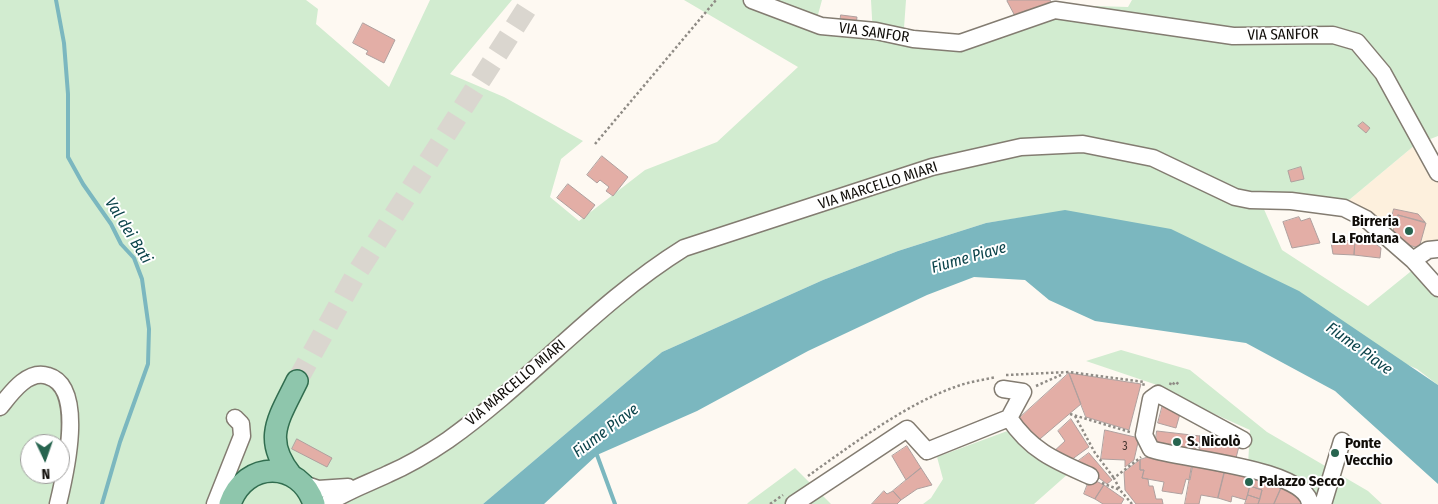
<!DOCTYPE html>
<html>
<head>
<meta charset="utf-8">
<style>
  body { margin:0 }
  #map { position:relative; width:1438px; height:504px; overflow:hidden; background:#fef9f2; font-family:"Fira Sans Condensed",sans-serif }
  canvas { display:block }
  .north { position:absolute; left:20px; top:434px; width:50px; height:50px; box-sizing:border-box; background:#fff; border:1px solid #9f9e9d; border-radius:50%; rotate:177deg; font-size:14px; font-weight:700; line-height:20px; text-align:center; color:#100d09 }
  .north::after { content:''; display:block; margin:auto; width:18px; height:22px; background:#27644f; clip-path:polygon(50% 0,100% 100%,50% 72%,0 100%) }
</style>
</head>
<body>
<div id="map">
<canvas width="1438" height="504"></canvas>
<div class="north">N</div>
</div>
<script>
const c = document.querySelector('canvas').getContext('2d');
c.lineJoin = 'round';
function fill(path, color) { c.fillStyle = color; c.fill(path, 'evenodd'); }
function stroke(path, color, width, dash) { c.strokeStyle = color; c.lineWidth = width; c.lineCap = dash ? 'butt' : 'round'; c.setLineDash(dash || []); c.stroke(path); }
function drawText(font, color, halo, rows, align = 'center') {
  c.font = font + ' "Fira Sans Condensed",sans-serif'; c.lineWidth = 4; c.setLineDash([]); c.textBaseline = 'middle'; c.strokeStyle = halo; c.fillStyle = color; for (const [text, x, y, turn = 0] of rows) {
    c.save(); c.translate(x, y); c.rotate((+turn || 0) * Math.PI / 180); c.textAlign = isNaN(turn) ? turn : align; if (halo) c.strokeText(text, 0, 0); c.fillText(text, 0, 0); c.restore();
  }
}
fill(new Path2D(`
  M1415 145 1438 181V245L1415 268 1343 205Z`), '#fdf0dd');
fill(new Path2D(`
  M0 0H306L318 9 316 24 389 87 430 0H512L450 74 504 97 583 141 561 159 550 197 579 221 645 170 717 142 798 67 684 0H822L813 33 873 36 871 0H906L903 42 956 48 1061 5 1128 7 1132 0H1438V136L1415 145 1343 205 1259 198 1282 250 1368 306 1415 268 1438 294V385L1417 369 1065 211 986 223 898 251 823 280 662 352 483 504H0ZM30 444H60V474H30Z
  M1121 350 1190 370 1267 432 1368 491 1382 504H1312L1248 465 1250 430 1168 393 1160 386 1086 361Z
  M1010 430 1069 473 1034 504H923L931 498 943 479 937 457Z
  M795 468 831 504H747L749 502Z`), '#d2ecd0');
fill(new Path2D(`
  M1065 210 1171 229 1299 291 1438 385V484L1335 391 1246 343 1095 321 1049 300 1025 280 974 277 927 295 808 351 697 411 597 455 544 504H483L662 352 823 280 898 251 986 223Z`), '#7bb7bf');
stroke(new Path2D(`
  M56 0 64 43 68 94V157L83 184 111 224 121 244 134 258 142 279 149 329 148 364 120 442 102 504
  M594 454 597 455 615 504`), '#7bb7bf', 4);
const building = new Path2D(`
  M1009 0H1050L1052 4 1029 15 1027 10 1015 16 1007 1Z
  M841 15 857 17 856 25 840 24Z
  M363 23 395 40 384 63 366 54 368 51 353 43Z
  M1363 122 1370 128 1366 133 1358 126Z
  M602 156 628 177 613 196 606 191 609 187 600 180 597 183 587 175Z
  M1301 167 1304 179 1291 182 1288 171Z
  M568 184 595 205 584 219 557 198Z
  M1394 209 1418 214 1425 222 1398 215 1397 218 1392 217Z
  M1398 215 1426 223 1419 248 1391 240Z
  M1299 217 1301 221 1310 218 1320 243 1292 248 1283 222Z
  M1362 234 1381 248 1380 258 1354 255 1355 236Z
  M1338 240 1355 241 1354 255 1333 254 1331 242Z
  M1069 373 1141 384 1129 430 1086 417Z
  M1069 373 1081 404 1034 444 1014 423Z
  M1163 404 1181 410 1176 428 1158 423Z
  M1071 419 1089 447 1071 460 1051 454 1065 441 1058 431Z
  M1105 430 1139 438 1134 460 1125 467V460L1101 459Z
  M1157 431 1200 436 1199 448 1196 447 1195 453 1155 447Z
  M1200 436 1239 446 1235 462 1200 454Z
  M297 439 332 458 327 467 292 449Z
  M907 446 921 468 906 480 892 456Z
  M1089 453 1112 480 1107 484 1077 462Z
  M1148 457 1193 463 1190 480 1186 479 1182 494 1162 491 1164 482 1142 478 1144 470H1140V460Z
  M1140 460V470H1144L1142 478 1148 479 1149 486H1153L1156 499H1162L1163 504H1136L1125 490 1124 472Z
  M1193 460 1226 466 1218 498 1201 495 1199 504H1185Z
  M1226 466 1282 486 1274 504H1258L1262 490 1250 486 1246 500 1232 496 1231 502 1218 498Z
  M921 468 932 485 917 489 901 500 893 491Z
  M1090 478 1104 485 1095 499 1084 494Z
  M1104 485 1124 499 1121 504H1103L1095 499Z
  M1250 486 1262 490 1260 499 1248 495Z
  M1282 486 1303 496 1301 504H1274Z
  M884 491 887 494 893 491 901 500 897 504H872Z
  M1248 495 1260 499 1258 504H1245Z`);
fill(building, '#e3aea6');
stroke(building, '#afa09e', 1);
stroke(new Path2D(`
  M297 381 355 276 532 0`), '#dad6cf', 21, [21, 11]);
const minor = new Path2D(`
  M752 0 821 26 876 31 913 39 960 43 1055 10 1233 36 1333 35 1357 42 1383 73 1438 173
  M1413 260 1428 250 1438 249
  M0 407C11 393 28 369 48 376 86 387 65 475 58 504
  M1009 418C1031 451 1056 461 1090 476
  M1243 440 1158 394 1151 399 1144 435 1151 449C1179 459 1307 468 1310 504
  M304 484 318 489 348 487
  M215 504 242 436 241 424 235 418
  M327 504C346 491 367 484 388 474 409 465 429 453 448 440 531 381 597 302 684 248L932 167 1021 147 1083 144 1153 158 1235 197 1250 200 1291 201 1344 208 1366 219 1413 260 1438 288
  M794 504 907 429 927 451 1009 418 1023 392 1003 389
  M1323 504 1342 441`);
const major = new Path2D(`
  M291 475C262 439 279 418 297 381
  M230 504C245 460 300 460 314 504`);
stroke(minor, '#837c71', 19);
stroke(major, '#316d4f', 24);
stroke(new Path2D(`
  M595 144 716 0
  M1006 375 1069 372 1144 382 1143 387
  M1170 385 1171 382 1176 385 1179 381
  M1036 386 1061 375
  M1070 414 1130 432
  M1075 416 1095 453 1114 478
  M808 476C850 446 906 404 955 387 968 382 982 380 996 377
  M1102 483 1120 490
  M770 504 783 495
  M1132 504 1120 490 1114 478 1141 457`), '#8f8b85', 2.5, [2.5, 2.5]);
stroke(minor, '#fff', 16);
stroke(major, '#8ec6ac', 21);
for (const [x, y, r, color] of [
  [1409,231,5,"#27644f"],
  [1177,442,5,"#27644f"],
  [1335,453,5,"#27644f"],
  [1249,482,5,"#27644f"]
]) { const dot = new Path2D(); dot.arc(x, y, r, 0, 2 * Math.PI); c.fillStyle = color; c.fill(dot); stroke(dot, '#fff', 2); }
drawText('12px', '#453530', null, [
  ["3",1125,447]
]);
drawText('15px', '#100d09', '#fff', [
  ["VIA SANFOR",874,33,8],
  ["VIA SANFOR",1283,35,-1],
  ["VIA MARCELLO MIARI",878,186,-18],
  ["VIA MARCELLO MIARI",516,383,-40]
]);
drawText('bold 15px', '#100d09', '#fff', [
  ["Birreria",1399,222,"right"],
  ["La Fontana",1399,239,"right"],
  ["S. Nicolò",1187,442],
  ["Ponte",1345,444],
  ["Vecchio",1345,461],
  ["Palazzo Secco",1259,482]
], 'left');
drawText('italic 16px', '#0c444b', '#fff', [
  ["Val dei Bati",128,231,58],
  ["Fiume Piave",969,258,-16],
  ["Fiume Piave",1359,349,36],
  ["Fiume Piave",606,431,-37]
]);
</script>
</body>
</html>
